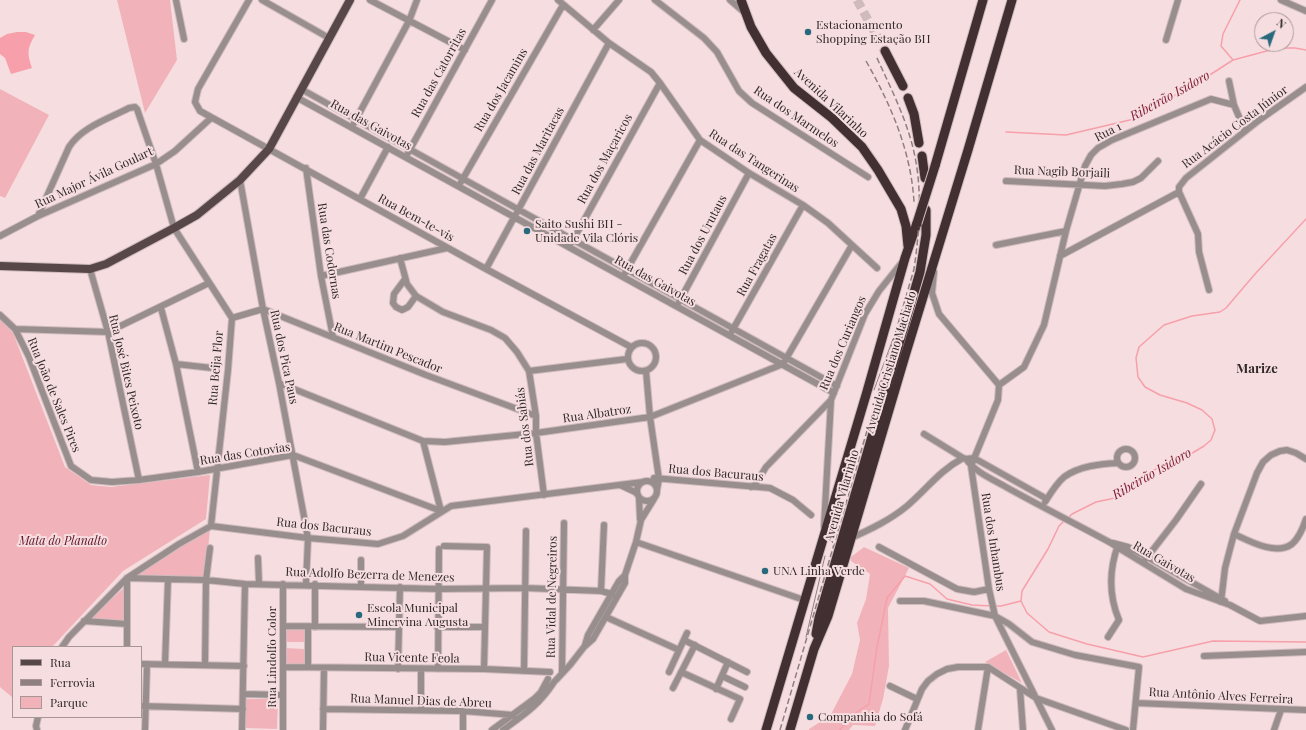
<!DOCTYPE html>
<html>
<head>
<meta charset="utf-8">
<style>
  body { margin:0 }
  #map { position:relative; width:1306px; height:730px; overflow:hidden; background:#f6dee0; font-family:"Playfair Display",serif }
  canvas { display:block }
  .legend { position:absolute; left:12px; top:646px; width:130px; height:72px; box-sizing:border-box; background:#f6dee0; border:1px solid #a89697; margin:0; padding:5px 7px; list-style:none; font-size:12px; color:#32292a }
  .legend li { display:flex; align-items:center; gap:8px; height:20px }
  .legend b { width:20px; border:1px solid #a89697 }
  .north { position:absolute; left:1254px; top:12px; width:40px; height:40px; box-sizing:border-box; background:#f6dee0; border:1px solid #a89697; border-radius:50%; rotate:41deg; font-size:11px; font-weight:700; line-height:16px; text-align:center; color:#32292a }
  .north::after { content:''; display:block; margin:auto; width:14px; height:18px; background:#29697d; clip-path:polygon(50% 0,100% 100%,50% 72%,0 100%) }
</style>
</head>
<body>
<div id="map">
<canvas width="1306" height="730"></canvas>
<ul class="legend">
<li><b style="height:5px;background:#584749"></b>Rua</li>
<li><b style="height:5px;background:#8f7f80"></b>Ferrovia</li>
<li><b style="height:11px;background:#f1b3b9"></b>Parque</li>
</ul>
<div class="north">N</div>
</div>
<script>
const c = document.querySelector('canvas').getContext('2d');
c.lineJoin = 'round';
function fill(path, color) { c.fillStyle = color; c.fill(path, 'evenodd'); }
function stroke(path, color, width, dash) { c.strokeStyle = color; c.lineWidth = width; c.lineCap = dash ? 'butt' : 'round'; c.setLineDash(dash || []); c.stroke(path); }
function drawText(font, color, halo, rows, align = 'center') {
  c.font = font + ' "Playfair Display",serif'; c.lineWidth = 4; c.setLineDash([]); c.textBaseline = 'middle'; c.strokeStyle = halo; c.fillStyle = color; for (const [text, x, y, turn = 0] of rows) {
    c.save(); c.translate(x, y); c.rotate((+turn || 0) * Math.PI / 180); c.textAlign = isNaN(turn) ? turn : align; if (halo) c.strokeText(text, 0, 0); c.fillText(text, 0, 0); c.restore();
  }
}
fill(new Path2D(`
  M117 0H170L177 60 145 113Z
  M0 89 49 115 5 198 0 196Z
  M0 319 13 333 65 467 91 485 111 487 210 475 206 519 123 571 52 647H13V698L0 687Z
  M210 529 205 580 135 577 180 546Z
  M864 547 909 568 888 608 889 666 883 699 875 726 853 725 849 730H809V729L830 716 852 674 860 640 857 623 866 599 870 574 851 561V557Z
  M125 587 124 622 90 618Z
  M285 628 306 629 305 642H285Z
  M285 648 304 649V665H285Z
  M1006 650 1022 683 985 662Z
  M246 699H278L277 729 246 728Z`), '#f1b3b9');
fill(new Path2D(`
  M17 32H26L35 35C27 49 27 53 32 68L11 74 5 58 0 54V38L7 34Z`), '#f79faa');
stroke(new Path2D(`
  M1233 60 1221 46 1223 34 1240 0
  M1006 132 1066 135 1134 119 1205 78 1233 60 1278 48H1295L1306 50
  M1068 518 1072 514 1096 502 1115 498 1129 490 1142 482 1152 471 1163 466 1179 461 1204 446 1211 440 1215 430 1213 423 1212 419 1202 410 1187 403 1160 395 1145 387 1138 377 1136 358 1139 347 1164 325 1192 316 1220 312 1226 308 1255 274 1306 219
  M1065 520 1059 526 1048 549 1022 591 1021 601 1027 613 1049 632 1087 644 1143 657 1213 641 1306 642
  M994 606H1001L1021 601
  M840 730 851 716 869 704 877 647 887 598 905 576 930 584 947 599 972 605 991 606`), '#f79faa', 1.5);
stroke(new Path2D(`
  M857 0 885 51`), '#cfbabc', 9, [9, 4.5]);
const minor = new Path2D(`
  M176 0 184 39
  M249 0 198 89 195 102 200 111 486 269 631 347
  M262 0 329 38
  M370 0 465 50
  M558 0 609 43 651 72 660 83 700 140 749 173 803 205 828 223 877 268
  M655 0 704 38 717 52 739 91 752 103 868 177
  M730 0 745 13
  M1281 0 1306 11
  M593 30 619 0
  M1166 40 1178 0
  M1229 81 1234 105 1245 131
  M301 89 837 386
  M296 97 834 393
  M354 123 409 21 417 0
  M408 153 492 0
  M306 168 321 276 333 337
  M240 180 263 309 279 383 308 538 306 584
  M1006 181 1105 186 1122 184 1133 182 1141 178 1158 161
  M461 182 563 5
  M1179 192 1198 234 1199 252 1209 290
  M360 199 388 147
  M38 216 69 147C82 127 108 119 129 108L135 107 137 109 156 164 174 228 232 318 228 370 211 526
  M0 236 38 216 156 164 175 151 211 118
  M572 242 660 83
  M996 245 1066 231
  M1060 256 1179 192V187L1186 178 1258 121 1306 87
  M400 258 407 284 416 296 443 312 491 330 505 338 517 352 529 371 536 416V433L544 495
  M90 269 108 332 139 480
  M486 269 609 43
  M934 272 932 293 939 314 999 385
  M625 273 700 140
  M321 276 447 248
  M405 279 394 294 393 303 396 307 402 310 408 307 416 296
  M679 302 749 173
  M161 308 176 364 198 472
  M0 315 15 329 29 357 71 466 91 480 112 482 139 480 198 472 293 455 441 511
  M232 318 263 309 426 375 536 416
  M15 329 108 332 209 283
  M732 331 803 205
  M628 357a14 14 0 1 1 28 0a14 14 0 1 1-28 0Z
  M176 364 212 368
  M529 371 627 359
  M646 371 650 417 659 479 657 490
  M279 383 423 441 445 442 536 433 650 417 783 364 852 245
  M999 385 1024 367 1044 325 1066 231 1085 166 1091 155 1098 148 1112 140 1211 99 1234 105
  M999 385 998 400 971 466 989 589 995 616 1052 730
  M924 434 963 458 966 459 974 458 1047 499
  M423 441 441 511
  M1117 458a9 9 0 1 1 18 0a9 9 0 1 1-18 0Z
  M966 459C975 472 992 479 1006 487 1040 506 1076 524 1111 543L1117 547 1186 589 1230 605 1260 621 1306 616
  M654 478 770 488 793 500 811 515
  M637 491a10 10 0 1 1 20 0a10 10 0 1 1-20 0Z
  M620 485 635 492 638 495
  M751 487 755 485 766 467 831 400 865 314 879 291 903 261
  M639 497 640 519
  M1045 502C1050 494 1056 484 1064 477 1079 466 1100 464 1118 463
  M824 526 831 400
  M1234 534C1249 541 1276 556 1292 544 1299 538 1303 528 1306 519
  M851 538C871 529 890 520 907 506 927 489 939 471 963 458
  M636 542 804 600
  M1113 543 1128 547 1147 557 1225 601
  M444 546 487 547 484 669
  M879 547 957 589 974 592 989 589
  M258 558 259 584
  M1145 560 1176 520 1201 484
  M315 584V627
  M361 586V560
  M601 591 604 525
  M900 601H924L995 616 1009 624 1032 642 1075 655 1139 667 1133 730
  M1221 602 1225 568 1234 534 1257 473 1263 462 1271 455 1280 451 1287 450 1296 453 1306 459
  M606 617 679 650
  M84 621 127 624
  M284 626 399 627
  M437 627H485
  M1108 637 1119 620C1109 596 1109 570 1118 545
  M684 640 747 672
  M585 645 588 635 619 581 625 575
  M62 647 69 637 127 578 179 544 211 526 308 538 378 544 403 536 451 506 643 482
  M127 647V578L206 580 245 584 439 589 525 588 601 591 612 594
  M1204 656 1306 652
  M141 664 244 666
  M165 664 168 579
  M205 665 206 580 210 548
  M283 667 484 669 550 672
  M308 667V627
  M398 669 400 587
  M438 669 439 549
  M524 671 526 531
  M562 672 564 523
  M669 672 687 633
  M681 672 740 699 731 719
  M722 676 745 687
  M556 680 570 665 584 647 593 639 625 583V575L636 542 641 520 654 499
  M890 686 917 699
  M673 688 695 645
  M716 689 728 662
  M1020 689 1023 730
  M243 694 283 695
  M1136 703 1306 710
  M141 706 243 709
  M323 709 463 711 513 715 517 720
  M421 710V669
  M37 730 36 726 38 717
  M145 730 147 664
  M242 730 245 584
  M283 730V584
  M323 730 324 668
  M463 730V711
  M492 730 534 699 541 692 548 679
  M503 730C525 714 539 705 554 682
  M905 730 922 689 928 681 937 674 947 669 958 667H988L1036 698 1126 730
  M978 730 988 667
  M1274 730 1281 710`);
const major = new Path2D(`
  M0 266 90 269 106 264 174 228 197 215 240 180 269 149 350 0`);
const highway = new Path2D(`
  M741 0 751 27 766 53 794 88 832 118 862 147 878 170 901 209 906 226 908 246
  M885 51 903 86
  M908 98 914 114 919 143
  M922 156 925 178
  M935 166 983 0
  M816 634 819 618 920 272 926 235V210
  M766 730 866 395 905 258 917 223
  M790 730 814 649 828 616 905 356 968 150 1012 0`);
stroke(minor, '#cfbabc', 8);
stroke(major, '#cfbabc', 10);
stroke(highway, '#cfbabc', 11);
stroke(minor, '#988e8e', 6);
stroke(major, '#584749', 8);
stroke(highway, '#412f31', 9);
stroke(new Path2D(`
  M874 390 893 339
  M806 637 825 556`), '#8f7f80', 1);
stroke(new Path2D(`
  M866 61C891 105 911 151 914 202
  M780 730 914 269C920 228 923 185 912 144 904 114 889 84 876 56`), '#8f7f80', 1.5, [6, 3]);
const highwayBridge = new Path2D(`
  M917 223 935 166`);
stroke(highwayBridge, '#cfbabc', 11, []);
stroke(highwayBridge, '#412f31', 9);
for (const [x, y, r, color] of [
  [808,32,4,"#29697d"],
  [527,231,4,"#29697d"],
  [765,571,4,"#29697d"],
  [359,615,4,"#29697d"],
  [810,717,4,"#29697d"]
]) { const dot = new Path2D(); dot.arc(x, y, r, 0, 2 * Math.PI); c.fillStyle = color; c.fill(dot); stroke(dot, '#f6dee0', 1.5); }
drawText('12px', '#32292a', '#f6dee0', [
  ["Estacionamento",816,25],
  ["Shopping Estação BH",816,39],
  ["Saito Sushi BH -",535,224],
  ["Unidade Vila Clóris",535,238],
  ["UNA Linha Verde",773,571],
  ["Escola Municipal",367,608],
  ["Minervina Augusta",367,622],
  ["Companhia do Sofá",818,717]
], 'left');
drawText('12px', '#32292a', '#f6dee0', [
  ["Rua das Catorritas",439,73,-61],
  ["Rua dos Jacamins",501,90,-60],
  ["Avenida Vilarinho",831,103,43],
  ["Rua dos Marmelos",796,117,34],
  ["Rua das Gaivotas",371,125,29],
  ["Rua Acácio Costa Júnior",1235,127,-37],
  ["Rua 1",1108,132,-27],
  ["Rua das Maritacas",538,151,-62],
  ["Rua dos Maçaricos",605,159,-61],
  ["Rua das Tangerinas",754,161,33],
  ["Rua Nagib Borjaili",1062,172,2],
  ["Rua Major Ávila Goulart",94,178,-25],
  ["Rua Bem-te-vis",416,218,29],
  ["Rua dos Urutaus",703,235,-62],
  ["Rua das Codornas",329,251,81],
  ["Rua Fragatas",757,265,-61],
  ["Rua das Gaivotas",655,281,29],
  ["Rua dos Curiangos",843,343,-67],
  ["Rua Martim Pescador",388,348,22],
  ["Rua dos Pica Paus",284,357,78],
  ["Avenida Cristiano Machado",891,362,-73],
  ["Rua Beija Flor",216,368,-85],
  ["Rua José Bites Peixoto",126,372,77],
  ["Rua João de Sales Pires",54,395,68],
  ["Rua Albatroz",597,414,-8],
  ["Rua dos Sabiás",525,427,-97],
  ["Rua das Cotovias",245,454,-9],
  ["Rua dos Bacuraus",716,473,5],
  ["Avenida Vilarinho",842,496,-74],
  ["Rua dos Bacuraus",324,527,6],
  ["Rua dos Inhambus",993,542,81],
  ["Rua Gaivotas",1164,562,30],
  ["Rua Adolfo Bezerra de Menezes",370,575,2],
  ["Rua Vidal de Negreiros",552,597,-89],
  ["Rua Lindolfo Color",272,657,-90],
  ["Rua Vicente Feola",412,658,1],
  ["Rua Antônio Alves Ferreira",1221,696,3],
  ["Rua Manuel Dias de Abreu",421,701,2]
]);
drawText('italic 12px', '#601326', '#f6dee0', [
  ["Mata do Planalto",63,541]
]);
drawText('italic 13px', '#831e36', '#f6dee0', [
  ["Ribeirão Isidoro",1170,96,-29],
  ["Ribeirão Isidoro",1152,474,-30]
]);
drawText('bold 13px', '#32292a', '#f6dee0', [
  ["Marize",1257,369]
]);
</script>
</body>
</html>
